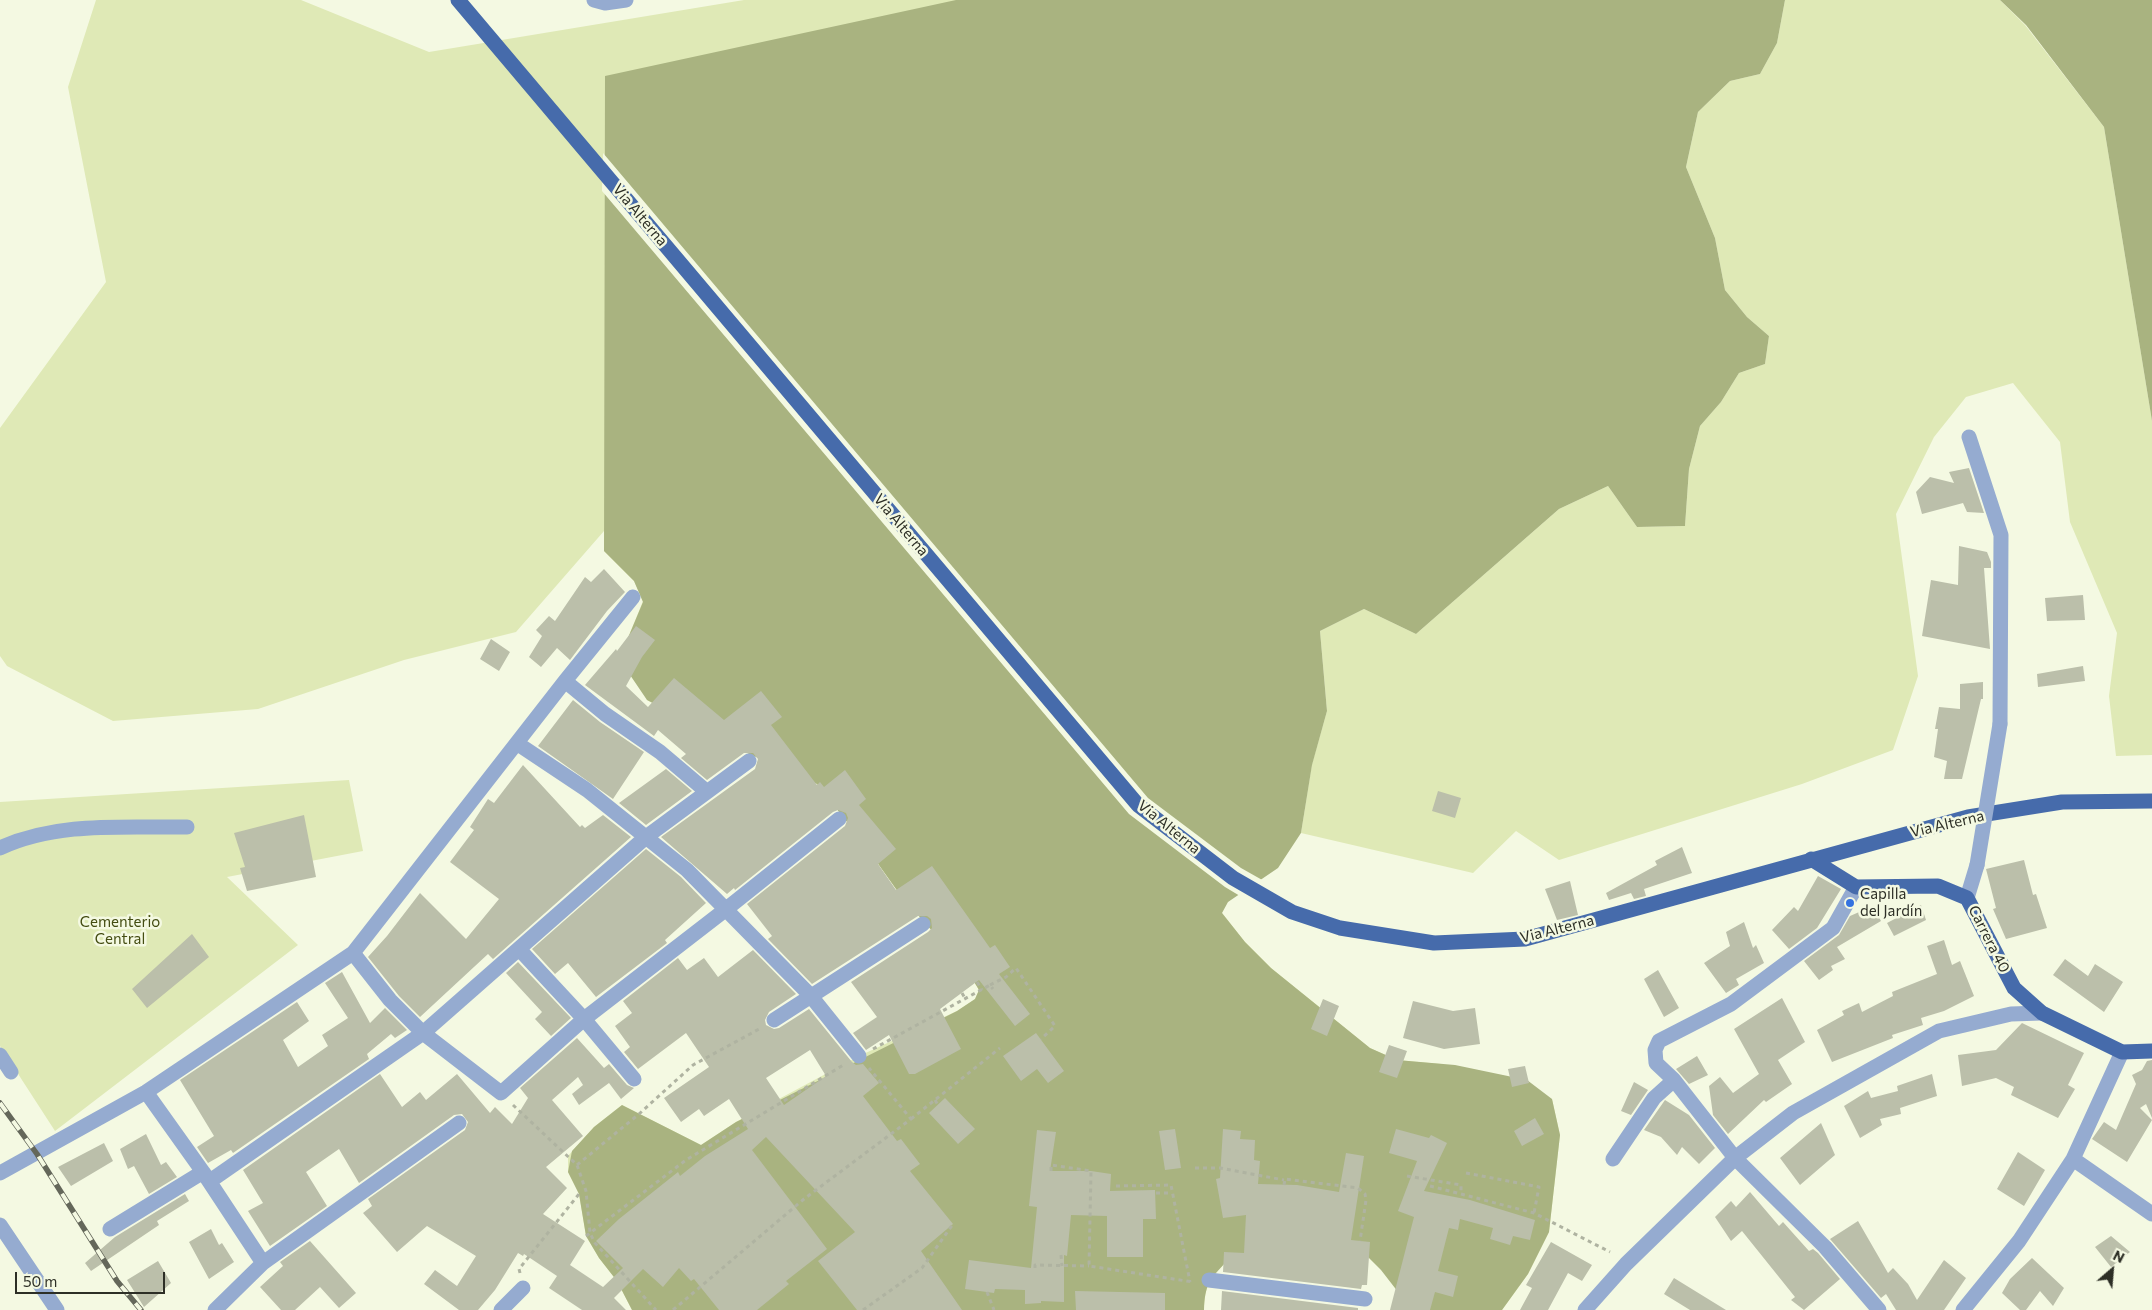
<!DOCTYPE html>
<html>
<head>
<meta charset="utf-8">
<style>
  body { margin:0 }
  #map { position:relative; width:2152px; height:1310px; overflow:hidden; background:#f4f9e2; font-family:Commissioner,sans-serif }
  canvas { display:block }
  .north { position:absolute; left:2087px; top:1245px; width:50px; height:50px; -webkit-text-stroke:4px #f4f9e2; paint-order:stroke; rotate:27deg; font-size:14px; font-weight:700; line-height:20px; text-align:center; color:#2d2f26 }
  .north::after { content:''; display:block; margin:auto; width:18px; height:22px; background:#2d2f26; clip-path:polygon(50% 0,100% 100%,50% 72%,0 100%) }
  .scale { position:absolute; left:15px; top:1272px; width:150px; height:22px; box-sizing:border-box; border:2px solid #2d2f26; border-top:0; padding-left:6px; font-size:15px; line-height:18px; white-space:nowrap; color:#2d2f26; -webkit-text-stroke:4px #f4f9e2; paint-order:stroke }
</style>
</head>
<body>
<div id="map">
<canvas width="2152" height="1310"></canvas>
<div class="north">N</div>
<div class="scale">50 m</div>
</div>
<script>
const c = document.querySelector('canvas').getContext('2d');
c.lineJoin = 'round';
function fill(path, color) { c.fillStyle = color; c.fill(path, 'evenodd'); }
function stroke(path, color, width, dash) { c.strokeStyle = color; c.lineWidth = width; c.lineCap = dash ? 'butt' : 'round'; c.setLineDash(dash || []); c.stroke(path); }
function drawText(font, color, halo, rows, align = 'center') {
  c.font = font + ' Commissioner,sans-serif'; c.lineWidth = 5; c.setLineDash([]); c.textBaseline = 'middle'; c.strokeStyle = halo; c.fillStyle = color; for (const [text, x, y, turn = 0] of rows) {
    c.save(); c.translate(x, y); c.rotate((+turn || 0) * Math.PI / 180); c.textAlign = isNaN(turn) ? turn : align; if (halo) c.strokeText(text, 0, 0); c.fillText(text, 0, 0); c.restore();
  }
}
fill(new Path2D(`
  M96 0H301L429 52 744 0H1234L1222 913 1245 942 1271 968 1370 1048 1397 1060 1441 1064 1552 1099 1560 1135 1549 1232 1528 1274 1502 1310 1382 1270 1362 1251 1226 1262C1209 1280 1205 1285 1204 1310H632L617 1281 599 1258 586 1236 579 1194 568 1172V1156L594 1127 622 1105 701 1145 736 1122 859 1056 957 1011 975 999 979 990 967 970 901 896 859 837 817 784 745 752 647 700 625 645 643 601 634 581 604 551V531L516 632 404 660 258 709 113 721 7 666 0 656V428L106 282 68 87Z
  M1785 0H2000L2025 25 2104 127 2152 421V755L2116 756 2109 696 2117 633 2070 522 2060 442 2013 383 1966 397 1934 437 1896 514 1918 676 1893 750 1802 784 1559 860 1516 831 1473 873 1301 833 1312 764 1327 711 1320 631 1364 609 1416 634 1559 509 1608 486 1637 527 1685 526 1689 469 1700 426 1721 402 1739 373 1765 364 1769 336 1747 317 1725 290 1715 238 1686 167 1698 112 1730 81 1760 74 1777 43Z
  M349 780 363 851 227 877 298 945 55 1131 0 1046V802Z`), '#dfe9b6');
fill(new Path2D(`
  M956 0H1785L1777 43 1760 74 1730 81 1698 112 1686 167 1715 238 1725 290 1747 317 1769 336 1765 364 1739 373 1721 402 1700 426 1689 469 1685 526 1637 527 1608 486 1559 509 1416 634 1364 609 1320 631 1327 711 1312 765 1301 833 1278 868 1228 902 1222 913 1245 942 1271 968 1370 1048 1397 1060 1455 1065 1527 1080 1552 1099 1560 1135 1549 1232 1528 1274 1502 1310H1412L1381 1270 1362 1251 1226 1262C1209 1280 1205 1285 1204 1310H632L617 1281 599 1258 586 1236 579 1194 568 1172 572 1151 594 1127 622 1105 701 1145 736 1122 957 1011 975 999 979 990 967 970 901 896 859 837 817 784 745 752 647 700 626 669 625 645 643 602 634 581 604 551 605 76Z
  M2000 0H2152V421L2104 127 2026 25Z`), '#a9b380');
fill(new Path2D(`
  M603 153 1148 798 1241 868 1264 881 1240 896 1225 887 1129 814 602 191Z`), '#f4f9e2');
fill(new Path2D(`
  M1969 468 1984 513 1967 512 1963 503 1922 514 1916 492 1930 477 1954 483 1949 472Z
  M1959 546 1987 552 1991 562V568H1984L1990 649 1922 636 1931 580 1958 585Z
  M604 569 625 592 607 611 570 660 557 648 541 667 529 657 542 636 536 630 549 616 555 621 585 577 591 582Z
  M2083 595 2085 620 2047 621 2045 598Z
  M636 626 655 640 642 657 626 686 648 707 674 678 724 720 761 691 782 717 771 725 817 785 820 782 824 787 845 770 866 799 859 805 896 849 878 864 896 890 932 866 990 948 995 945 1010 967 999 974 1030 1014 1015 1026 979 980 940 1009 961 1049 915 1074H909L889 1035 866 1050 853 1033 877 1017 851 982 928 932 932 928 931 919 927 916H918L812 984 768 939 772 936 747 904 845 826 848 818 846 813 838 810 833 812 735 890 734 888 727 894 661 837 755 769 758 759 753 753H744L707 780 681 758 686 754 658 730 654 736 585 685 616 649 617 651Z
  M491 639 510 652 499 671 480 659Z
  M2083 666 2085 681 2038 687 2037 674Z
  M1983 682V699H1981L1962 779H1944L1947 761 1934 757 1938 729H1935L1939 707 1960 709V684Z
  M573 700 600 722 644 752 613 799 538 746Z
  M523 765 580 827 582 825 585 828 603 815 631 837 493 959 488 954 420 1017 399 996 368 957 387 936 420 893 466 939 499 899 450 862 474 830 470 827 488 799 494 803Z
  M666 769 692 791 646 825 619 803Z
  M1438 791 1461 798 1455 818 1432 811Z
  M304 815 316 877 247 891 240 868 245 867 234 833Z
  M1682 847 1692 873 1644 889 1646 896 1634 899 1631 893 1609 900 1606 893 1657 865 1655 861Z
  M646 849 681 877 706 903 665 940 667 943 596 997 568 963 555 974 532 949Z
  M2024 860 2033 895 2036 894 2047 928 2006 939 1993 909 1996 908 1986 869Z
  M1818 876 1841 889 1817 928 1789 949 1772 930 1794 907 1798 911Z
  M1570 881 1578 915 1557 920 1545 889Z
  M1921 905 1926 920 1894 936 1887 923Z
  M1873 906 1881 921 1837 947 1845 959 1831 966 1833 970 1819 980 1804 961 1839 935 1850 916Z
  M1744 922 1753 948 1756 945 1764 963 1736 979 1739 985 1726 993 1704 963 1730 946 1726 932Z
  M192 934 209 957 147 1008 132 989Z
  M1944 940 1952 965 1960 961 1974 996 1944 1011 1921 1018 1923 1025 1892 1035 1893 1038 1832 1062 1817 1030 1844 1015 1842 1011 1859 1003 1862 1012 1893 996 1892 992 1937 974 1927 946Z
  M753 950 796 994 769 1012 765 1020 766 1025 774 1029 779 1028 809 1009 852 1062 856 1065 863 1064 879 1083 863 1096 897 1141 901 1139 920 1164 910 1171 953 1224 921 1251 962 1310H857L818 1261 855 1232 766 1137 752 1150 827 1249 786 1281 789 1284 757 1310H719L694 1279 691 1281 679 1268 663 1287 643 1269 614 1298 626 1310H582L549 1288 557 1276 524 1254 523 1256 518 1253 495 1290 478 1310H459L424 1284 435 1270 457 1286 476 1256 427 1226 397 1252 363 1213 372 1206 368 1199 465 1130 468 1122 462 1114 454 1115 359 1183 339 1149 306 1172 327 1206 270 1246 248 1211 263 1203 243 1170 380 1074 402 1107 420 1092 426 1100 457 1074 490 1113 495 1107 512 1124 528 1098 520 1088 577 1038 604 1068 609 1064 627 1085 634 1088 621 1099 609 1083 579 1105 572 1094 583 1085 578 1077 552 1100 583 1136 546 1167 567 1188 543 1214 585 1241 570 1265 603 1287 623 1268 596 1241 619 1219 678 1172 680 1176 705 1156 748 1129 729 1099 704 1116 699 1109 681 1122 664 1098 709 1067 686 1033 638 1069 624 1052 630 1047 615 1026 632 1013 623 1001 678 958 687 970 704 958 718 977ZM810 1050 826 1076 784 1105 766 1078Z
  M2065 959 2088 976 2095 964 2123 982 2104 1012 2053 975Z
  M518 962 571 1018 551 1036 535 1019 542 1012 506 973Z
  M1658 970 1679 1008 1664 1017 1644 979Z
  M342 972 370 1023 385 1008 407 1030 395 1038 391 1034 367 1054 369 1059 233 1153 231 1150 208 1163 197 1147 214 1136 180 1080 297 1002 309 1021 283 1040 298 1067 328 1046 322 1035 348 1018 325 983Z
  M1782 998 1805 1042 1778 1060 1792 1084 1766 1102 1764 1100 1728 1134 1713 1115 1709 1086 1720 1077 1733 1093 1759 1074 1734 1029Z
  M1323 999 1339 1006 1327 1036 1311 1029Z
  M1413 1001 1453 1011 1475 1008 1480 1044 1444 1049 1403 1038Z
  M2022 1023 2084 1053 2068 1085 2075 1089 2058 1118 2011 1095 2014 1087 1996 1078 1962 1086 1958 1055 1996 1050Z
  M1036 1033 1064 1071 1048 1083 1037 1069 1021 1081 1003 1056Z
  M1389 1045 1407 1051 1397 1078 1379 1072Z
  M1697 1056 1708 1075 1689 1084 1676 1069Z
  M2152 1060V1118L2146 1104 2140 1108 2152 1120 2127 1162 2092 1139 2104 1122 2116 1130 2136 1084 2132 1075 2142 1070 2147 1061Z
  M1525 1066 1529 1083 1512 1087 1508 1069Z
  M1932 1074 1937 1096 1900 1108 1901 1114 1880 1119 1882 1125 1860 1138 1844 1106 1868 1091 1871 1098 1898 1091 1897 1086Z
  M1634 1082 1648 1090 1631 1115 1621 1111Z
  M945 1098 975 1129 958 1144 929 1113Z
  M1665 1100 1689 1115 1715 1148 1699 1164 1682 1147 1677 1155 1661 1137 1644 1130Z
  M1535 1118 1544 1134 1522 1146 1514 1131Z
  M1821 1123 1835 1155 1800 1185 1780 1158Z
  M1175 1129 1181 1168 1165 1170 1159 1131Z
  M1223 1129 1241 1131 1240 1139 1255 1140 1254 1160 1260 1161 1258 1184 1297 1185 1339 1192 1346 1153 1364 1156 1351 1240 1370 1242 1367 1285H1362L1361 1289 1223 1272 1224 1252 1244 1253 1246 1215 1223 1218 1216 1179 1220 1178Z
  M1396 1129 1429 1138 1431 1135 1447 1143 1424 1191 1470 1200 1535 1220 1530 1240 1513 1236 1510 1245 1490 1239 1493 1228 1460 1219 1458 1230 1449 1228 1438 1271 1458 1276 1453 1297 1435 1292 1430 1310H1390L1414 1217 1398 1211 1417 1161 1389 1153Z
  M1037 1130 1056 1132 1050 1171H1091L1111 1174 1110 1191 1155 1190 1156 1219H1143V1257H1107V1216L1071 1215 1067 1256 1064 1255V1302L1041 1301V1303L1025 1304V1290L995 1289 994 1293 965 1289 969 1260 1031 1268 1037 1207 1029 1206Z
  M146 1134 161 1165 166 1162 177 1177 149 1194 134 1166 128 1169 120 1149Z
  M104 1143 113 1161 71 1186 58 1167Z
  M2018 1152 2045 1170 2024 1206 1997 1189Z
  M1750 1192 1779 1226 1783 1222 1809 1251 1813 1249 1818 1253 1840 1279 1804 1310 1791 1300 1795 1297 1742 1231 1731 1241 1715 1217 1731 1201 1736 1207Z
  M185 1194 189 1201 157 1221 159 1225 91 1271 85 1263 115 1237Z
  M1858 1221 1888 1273 1893 1268 1908 1284 1917 1300 1944 1260 1966 1278 1944 1310H1896L1886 1294 1881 1298 1830 1239Z
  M211 1229 219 1245 222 1243 234 1262 209 1279 189 1242Z
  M2111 1236 2130 1252 2111 1267 2095 1247Z
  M310 1241 356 1293 339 1308 320 1287 295 1310H281L260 1287 283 1266 280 1262Z
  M1551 1242 1592 1265 1582 1281 1568 1273 1548 1310H1520L1532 1288 1526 1285Z
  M2032 1258 2064 1288 2053 1306 2040 1291 2026 1310H2020L2002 1293 2010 1279Z
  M158 1261 171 1283 144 1307 127 1280Z
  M1674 1278 1726 1310H1690L1664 1294Z
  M1075 1291 1165 1293V1310H1076Z
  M1222 1291 1358 1308V1310H1221Z`), '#bbbfaa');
stroke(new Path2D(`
  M977 982 982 990
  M990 985 1006 977 1016 968 1055 1026 1041 1039
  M962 993 966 1000
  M873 1049 990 985 993 989
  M935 1100 938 1105
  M513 1105 577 1165 586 1191 590 1233 595 1243 656 1310
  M911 1119 1000 1048
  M577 1165 639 1114 693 1065 761 1028
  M1195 1168H1220L1284 1180
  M1051 1171V1165L1091 1171 1089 1266 1193 1282
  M1466 1173 1539 1187 1534 1213
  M1407 1176 1461 1185V1193
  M1284 1185 1285 1179 1358 1188 1365 1194 1366 1200 1360 1241
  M1116 1186 1171 1185 1190 1282
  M1430 1186 1534 1213 1610 1252
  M1156 1193H1172
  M586 1236 686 1160 845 1064
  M1061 1255 1062 1266
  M1035 1268V1265L1089 1266
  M520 1273 519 1269 579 1194
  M987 1292 994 1310
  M673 1310 804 1199 911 1119 869 1068
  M863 1310 922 1268 953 1224`), '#afb3a1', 3, [4, 4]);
stroke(new Path2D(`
  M594 0 605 3 626 0
  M1969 437 2001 535 2000 724
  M565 681 605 714 660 752 706 791
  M518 744 587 790 687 870 810 995 859 1056
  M0 848C58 821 125 828 187 827
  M1856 887 1833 928 1731 1004 1659 1041 1655 1050 1656 1063 1674 1080 1735 1158 1825 1247 1879 1310
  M1967 898 1977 865
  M519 949 584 1019 634 1079
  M353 953 390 1000 423 1033 501 1093 584 1019 725 910 839 819
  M774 1020 923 924
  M0 1055 11 1072
  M146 1092 203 1172 263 1263
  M1613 1159 1654 1098 1674 1080
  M2073 1159 2152 1214
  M0 1173 146 1092 353 953 565 681 633 597
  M210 1181 423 1033 646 837 749 761
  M0 1225 57 1310
  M110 1229 203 1172
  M1209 1280 1365 1299
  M215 1310 263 1263 459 1123
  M501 1310 523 1288
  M1585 1310 1626 1264 1735 1158 1793 1113 1939 1031 2011 1014 2042 1013
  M1963 1310 2019 1241 2073 1159 2122 1052`), '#95abd0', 15);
stroke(new Path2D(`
  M458 0 1138 805 1233 878 1292 912 1340 928 1434 943 1525 939 1968 817 2062 802 2152 801
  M1811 859 1856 887 1938 886 1967 898 2014 988 2042 1013 2122 1052 2152 1051`), '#466bab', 15);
const rail = new Path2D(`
  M0 1103 37 1154 117 1281 141 1310`);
stroke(rail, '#64675a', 5.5);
stroke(rail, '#f4f9e2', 4, [11]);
stroke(new Path2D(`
  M1977 865 2000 724`), '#95abd0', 15);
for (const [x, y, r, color] of [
  [1850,903,5,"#3472e0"]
]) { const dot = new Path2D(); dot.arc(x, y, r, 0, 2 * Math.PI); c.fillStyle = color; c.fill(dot); stroke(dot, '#f4f9e2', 2); }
drawText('15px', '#2d2f26', '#f4f9e2', [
  ["Via Alterna",640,215,50],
  ["Via Alterna",901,525,50],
  ["Via Alterna",1947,824,-13],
  ["Via Alterna",1169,827,39],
  ["Via Alterna",1557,929,-14],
  ["Carrera 40",1989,939,63]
]);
drawText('15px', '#2d2f26', '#f4f9e2', [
  ["Capilla",1860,894],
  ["del Jardín",1860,911]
], 'left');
drawText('15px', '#444d12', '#f4f9e2', [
  ["Cementerio",120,922],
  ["Central",120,939]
]);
</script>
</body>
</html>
